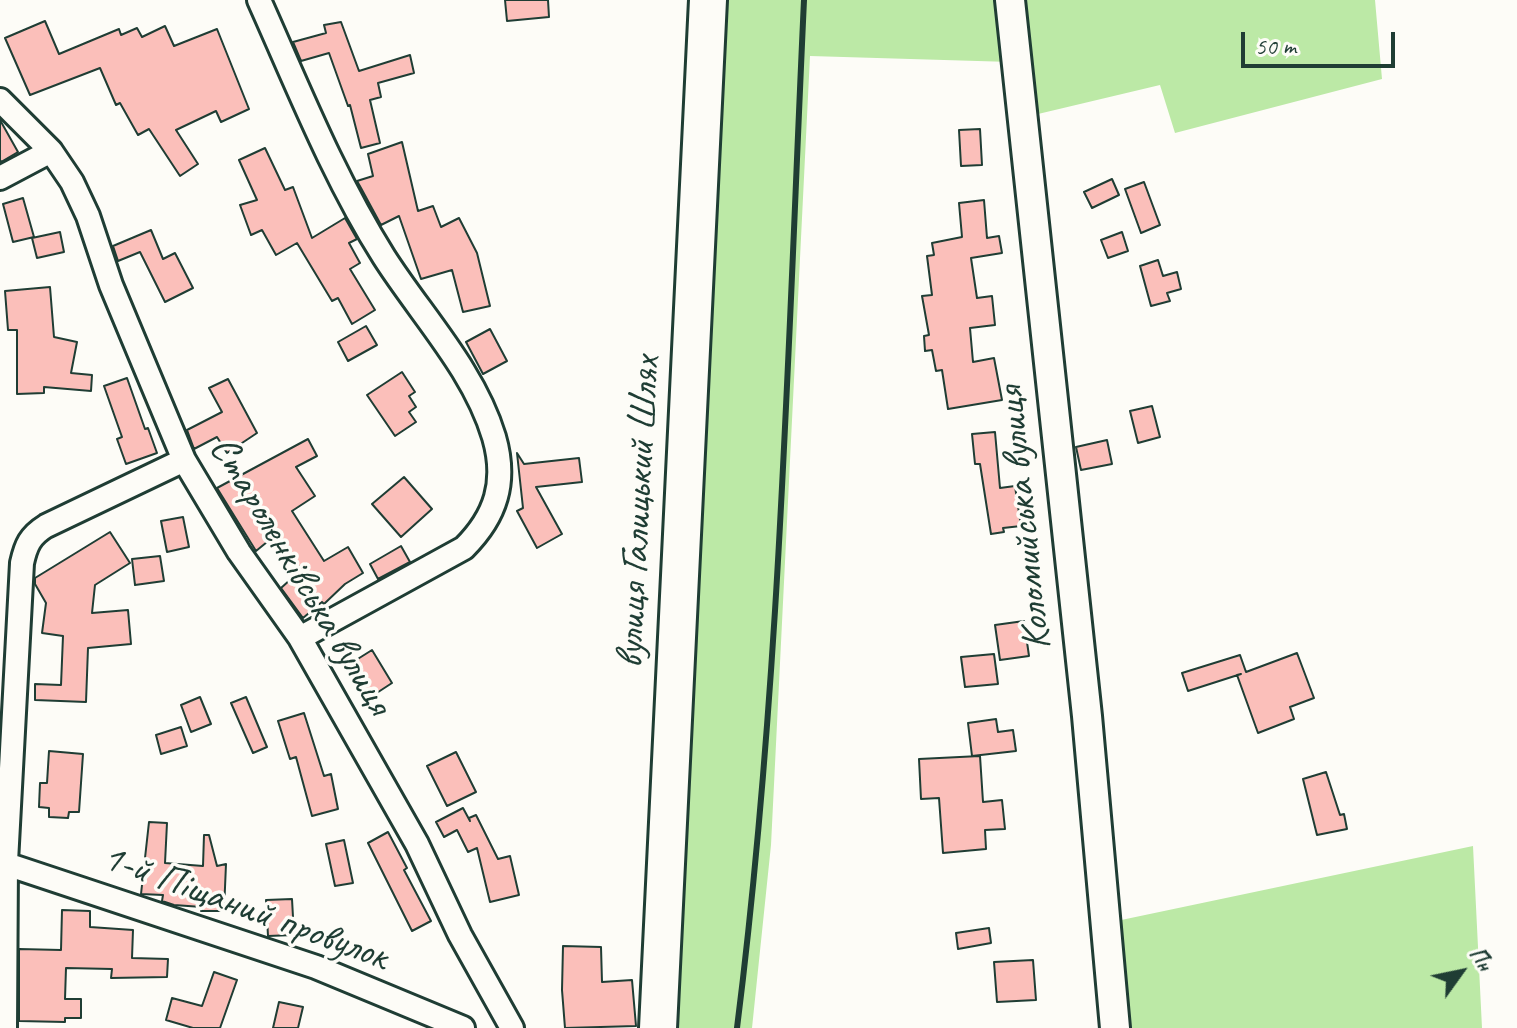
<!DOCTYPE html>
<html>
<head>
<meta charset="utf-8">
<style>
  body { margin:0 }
  #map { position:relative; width:1517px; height:1028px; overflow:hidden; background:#fdfcf7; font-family:Caveat,sans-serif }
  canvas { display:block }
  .north { position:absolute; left:1421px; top:932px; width:80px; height:80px; -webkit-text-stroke:6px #fdfcf7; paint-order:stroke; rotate:57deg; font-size:22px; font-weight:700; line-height:32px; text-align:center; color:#1f3d34 }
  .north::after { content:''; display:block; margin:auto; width:28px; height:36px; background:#1f3d34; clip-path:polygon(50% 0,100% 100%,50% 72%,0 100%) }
  .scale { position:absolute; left:1241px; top:32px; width:154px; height:36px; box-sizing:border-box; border:4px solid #1f3d34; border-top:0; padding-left:10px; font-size:24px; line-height:28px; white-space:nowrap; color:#1f3d34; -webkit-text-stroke:6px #fdfcf7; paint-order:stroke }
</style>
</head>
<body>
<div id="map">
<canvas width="1517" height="1028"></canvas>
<div class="north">Пн</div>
<div class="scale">50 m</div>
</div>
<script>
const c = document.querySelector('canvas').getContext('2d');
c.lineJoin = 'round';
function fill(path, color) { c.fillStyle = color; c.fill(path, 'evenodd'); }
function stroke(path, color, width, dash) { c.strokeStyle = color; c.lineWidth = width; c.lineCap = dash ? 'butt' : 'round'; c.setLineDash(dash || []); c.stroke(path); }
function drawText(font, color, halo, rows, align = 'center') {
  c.font = font + ' Caveat,sans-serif'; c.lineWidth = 7; c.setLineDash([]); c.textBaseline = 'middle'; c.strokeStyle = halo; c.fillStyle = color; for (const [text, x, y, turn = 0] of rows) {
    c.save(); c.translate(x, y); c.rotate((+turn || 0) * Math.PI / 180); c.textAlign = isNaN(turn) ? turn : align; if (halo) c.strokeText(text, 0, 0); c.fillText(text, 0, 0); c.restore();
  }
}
fill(new Path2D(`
  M700 0H1375L1382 79 1175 133 1160 85 1017 119 1011 62 810 56 771 845 752 1028H651Z
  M1473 846 1482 1028H1118L1107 923Z`), '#bce9a6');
const building = new Path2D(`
  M505 0H548L549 17 507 21Z
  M45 21 59 54 119 29 121 35 137 28 142 37 165 26 174 46 217 29 249 109 221 122 216 111 176 130 198 164 180 176 149 129 138 135 120 103 116 105 100 68 30 95 5 38Z
  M341 22 359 71 410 55 414 73 378 83 381 97 370 100 380 143 361 148 350 105 348 106 329 53 301 61 293 42 326 33 324 25Z
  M0 120 18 152 1 162 0 160Z
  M980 129 982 165 961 166 959 130Z
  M402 142 418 211 433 206 441 227 459 218 477 253 490 306 463 312 452 270 421 279 399 216 381 225 361 188 357 181 373 176 368 154Z
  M265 148 285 190 293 187 312 238 345 218 357 239 349 243 360 263 350 269 375 310 352 324 338 298 332 301 297 243 276 255 262 230 251 235 240 205 257 200 239 160Z
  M1112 179 1119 195 1092 208 1084 192Z
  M1144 182 1160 225 1141 233 1125 189Z
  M23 198 34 237 13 242 3 204Z
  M984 200 987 238 999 236 1002 253 971 258 977 298 992 296 995 325 970 328 973 362 994 358 1002 400 948 409 942 370 936 371 932 350 925 351 924 336 929 335 922 296 932 295 927 256 934 255 932 243 962 237 959 203Z
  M151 230 163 259 175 253 193 288 165 302 140 252 118 261 113 246Z
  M60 232 64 252 37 258 32 238Z
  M1122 232 1128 251 1108 258 1101 240Z
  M1158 260 1163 276 1177 272 1181 289 1167 293 1170 301 1151 306 1140 266Z
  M50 287 54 337 77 342 71 373 92 375 91 391 44 387V393L17 394V330H8L5 291Z
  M366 326 377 345 348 361 338 342Z
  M490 329 507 361 483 374 466 342Z
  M402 372 415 392 409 396 416 407 409 412 416 422 395 436 367 395Z
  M127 378 145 429 148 428 157 453 126 464 117 439 122 437 104 386Z
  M228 379 257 433 227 453 217 437 194 449 187 430 222 412 209 388Z
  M1152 406 1160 437 1138 443 1130 411Z
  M995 432 1000 488 1015 486 1021 526 1003 528 1004 532 991 534 980 464H975L972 434Z
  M308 439 317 456 296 467 315 496 292 511 324 561 348 547 363 573 345 584 324 604 322 602 303 618 281 588 301 570 278 533 256 551 217 488Z
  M1107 440 1112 464 1081 470 1076 447Z
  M517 453 524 464 579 458 582 482 536 487 562 534 537 548 517 511 523 508Z
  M404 477 432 509 401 537 372 504Z
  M183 517 189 547 167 552 161 521Z
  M110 532 130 563 95 585 92 613 128 610 131 644 88 648 86 702 35 700V684L61 685 63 636 42 633 46 603 35 584V578Z
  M401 546 410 562 378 579 370 564Z
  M160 556 164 581 135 585 132 559Z
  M1024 621 1029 656 1000 660 995 625Z
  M372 650 392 683 366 700 345 667Z
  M1297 653 1314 698 1290 707 1294 719 1258 733 1237 675 1241 674 1188 691 1182 673 1240 655 1246 672Z
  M994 654 998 684 965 687 961 657Z
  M200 697 211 724 191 732 181 705Z
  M246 697 267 747 253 753 231 703Z
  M304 713 324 776 331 774 338 809 312 816 296 757 290 759 278 721Z
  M996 719 998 732 1013 730 1016 751 972 756 968 723Z
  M181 727 187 746 161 754 156 735Z
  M49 751 83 754 79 812H69L68 818 49 817V808L39 807 40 783H47Z
  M456 752 476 792 447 806 427 766Z
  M980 756 983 802 1002 800 1005 829 985 830 986 849 943 853 939 798 921 799 919 759Z
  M1326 772 1340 815 1344 814 1347 829 1317 835 1303 779Z
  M463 808 470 821 469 818 476 815 498 859 510 856 519 895 490 902 477 848 468 852 457 830 444 837 436 822Z
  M149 822 167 823 165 863 203 866 204 835H209L217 866 226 864 224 911H201L202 907 174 905 162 901 163 895 141 894Z
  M388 832 407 868 404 870 431 921 412 931 368 843Z
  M344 840 353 883 335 886 326 844Z
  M292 899 294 935 268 936 266 900Z
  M62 910 90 911V927L133 930 132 958 168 959 167 977 111 978 112 969 66 968 65 999H81V1018H65V1022L19 1021V949L61 950Z
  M989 928 991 943 958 949 956 933Z
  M563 946 601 947 602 982 632 980 636 1026 565 1028 562 990Z
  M1033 960 1036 1000 997 1002 994 962Z
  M214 972 237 980 220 1028H193L166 1020 172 998 202 1006Z
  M279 1002 303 1007 298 1028H273Z`);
fill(building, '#fbbfba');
stroke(building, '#1f3d34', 2);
const minor = new Path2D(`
  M259 0C298 87 333 176 384 257 421 315 474 370 494 437 507 482 496 516 464 548L300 638
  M0 100 51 151
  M0 178 51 151 72 182 88 216 111 285 184 460 239 552 300 638 417 844 460 935 512 1028
  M0 862 316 967 463 1028
  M5 1028 6 862 22 563C26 545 30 536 46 526L184 460`);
const tertiary = new Path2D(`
  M1010 0 1087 716 1115 1028`);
const trunk = new Path2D(`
  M658 1028 708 0`);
stroke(minor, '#1f3d34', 28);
stroke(tertiary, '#1f3d34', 34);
stroke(trunk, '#1f3d34', 42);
stroke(minor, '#fdfcf7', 22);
stroke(tertiary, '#fdfcf7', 28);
stroke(trunk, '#fdfcf7', 36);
stroke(new Path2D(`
  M737 1028C780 687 788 343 804 0`), '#1f3d34', 6);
drawText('40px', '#1f3d34', '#fdfcf7', [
  ["вулиця Галицький Шлях",639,512,-87],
  ["Коломийська вулиця",1025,518,-96],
  ["Староленківська вулиця",300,576,59],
  ["1-й Піщаний провулок",245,908,20]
]);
</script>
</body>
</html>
